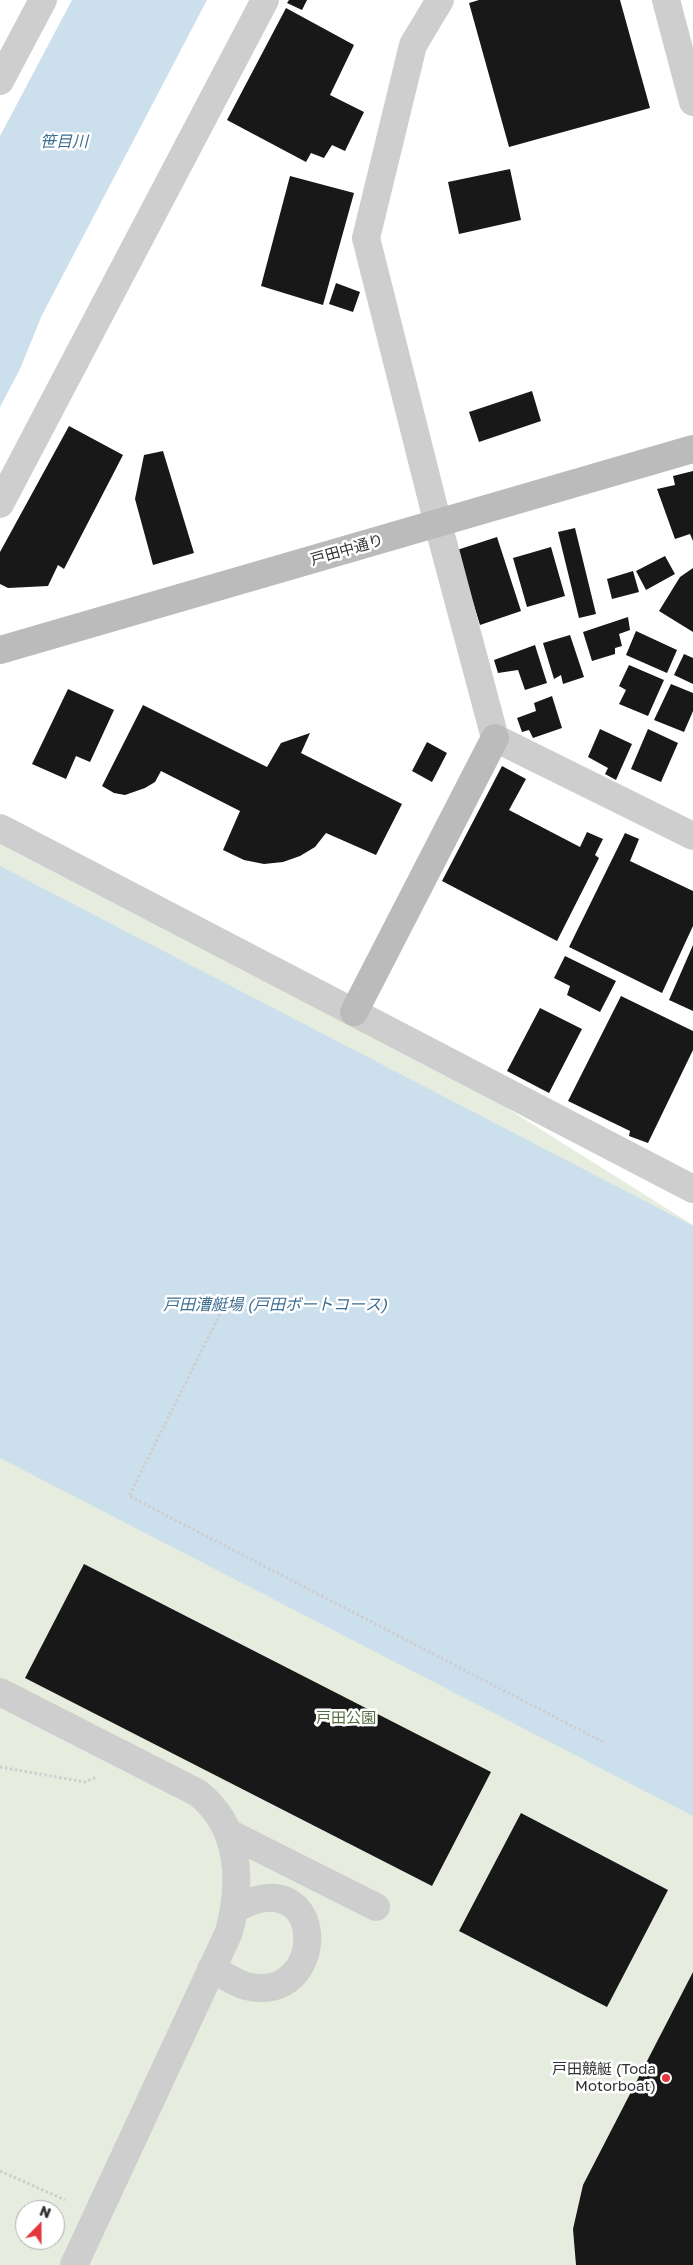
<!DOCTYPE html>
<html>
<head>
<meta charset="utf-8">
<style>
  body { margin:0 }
  #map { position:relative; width:693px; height:2265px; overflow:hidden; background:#fff; font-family:"Golos Text",sans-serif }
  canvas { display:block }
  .north { position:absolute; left:15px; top:2200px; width:50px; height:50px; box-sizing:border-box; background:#fff; border:1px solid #adadad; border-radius:50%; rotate:22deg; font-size:14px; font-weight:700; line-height:20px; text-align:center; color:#313131 }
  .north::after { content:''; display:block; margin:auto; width:18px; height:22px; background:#e4363d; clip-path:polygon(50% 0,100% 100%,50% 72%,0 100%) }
</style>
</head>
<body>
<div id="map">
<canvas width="693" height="2265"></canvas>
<div class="north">N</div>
</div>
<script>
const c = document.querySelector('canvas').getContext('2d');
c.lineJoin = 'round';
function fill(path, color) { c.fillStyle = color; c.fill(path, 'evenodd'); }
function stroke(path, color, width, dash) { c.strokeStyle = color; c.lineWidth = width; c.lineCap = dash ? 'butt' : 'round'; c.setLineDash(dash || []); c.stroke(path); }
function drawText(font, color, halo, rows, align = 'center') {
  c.font = font + ' "Golos Text","Noto Sans JP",sans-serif'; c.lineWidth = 5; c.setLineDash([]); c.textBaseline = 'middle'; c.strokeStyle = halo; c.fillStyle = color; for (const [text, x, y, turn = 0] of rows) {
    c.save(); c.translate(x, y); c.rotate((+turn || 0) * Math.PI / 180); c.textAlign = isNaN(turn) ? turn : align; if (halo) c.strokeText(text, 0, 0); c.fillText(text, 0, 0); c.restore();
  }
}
fill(new Path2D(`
  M0 828 354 1012 693 1225V2265H0ZM25 2210H55V2240H25Z`), '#e6eddf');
fill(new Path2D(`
  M72 0H207L42 315 20 369 0 407V136Z
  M0 866 693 1226V1816L0 1458Z`), '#ccdfed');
fill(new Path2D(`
  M289 0H307L302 10 287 3Z
  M479 0H620L650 108 509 147 469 3Z
  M286 8 354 45 330 95 364 112 345 151 332 145 324 158 311 153 306 162 227 120Z
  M510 169 521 220 459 234 448 182Z
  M290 176 354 193 323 305 261 286Z
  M336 283 360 292 353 312 329 304Z
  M532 391 541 421 479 442 469 412Z
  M69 426 123 455 64 569 58 565 48 586 8 588 0 584V552Z
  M163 451 194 553 153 565 135 499 144 455Z
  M693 471V541L690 534 675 539 657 489 675 485 673 476Z
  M575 528 596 614 579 618 558 532Z
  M497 537 521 611 480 625 457 550Z
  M551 547 565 596 527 607 513 558Z
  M665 556 675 574 646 590 636 571Z
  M693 568V632L659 611 680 577Z
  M633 571 639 592 612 599 607 579Z
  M628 617 630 630 619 634 622 646 615 648V654L592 661 583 632Z
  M636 631 677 650 667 673 626 655Z
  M570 635 584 677 563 684 561 675 554 679 543 643Z
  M535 645 547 683 525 690 518 670 498 673 494 660Z
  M684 654 693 658V684L674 675Z
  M629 665 664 680 648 716 619 704 626 690 619 686Z
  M671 684 693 693V711L684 732 654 720Z
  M68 689 114 710 90 762 76 756 66 779 32 764Z
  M552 696 562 728 533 738 529 730 522 732 517 718 536 711 534 703Z
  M143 705 267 767 281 743 310 733 301 753 402 804 376 855 326 833 315 847 300 856 283 862 264 864 244 860 223 850 240 811 161 771 155 782 145 788 125 795 114 793 102 786Z
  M600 729 632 744 616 780 605 774 608 768 588 757Z
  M648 729 678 743 661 782 631 769Z
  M427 742 447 753 432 782 412 771Z
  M502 766 526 779 509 810 580 847 587 832 603 839 595 855 599 858 557 941 442 881Z
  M625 833 639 839 630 861 693 891V926L662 993 569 947Z
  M693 945V1011L669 1000Z
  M565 956 616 981 600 1012 567 995 570 986 554 978Z
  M621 996 693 1031V1050L648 1143 629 1136 630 1131 568 1101Z
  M540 1008 582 1029 549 1093 507 1071Z
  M84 1564 491 1772 432 1886 25 1678Z
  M521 1813 668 1890 607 2007 459 1931Z
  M693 1972V2265H576L573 2229 583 2185Z`), '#181818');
stroke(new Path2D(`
  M220 1314 129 1496 603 1742
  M0 1767 85 1782 97 1777
  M0 2171 65 2200`), '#cecece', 3, [2.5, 2.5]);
stroke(new Path2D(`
  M440 0 413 45 366 238 438 524 495 738 693 836
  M666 0 693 102
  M0 81 43 0
  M0 504 265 0
  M0 828 693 1189
  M0 1692 198 1793C241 1827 242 1883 229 1932L74 2265
  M229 1833 376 1907
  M211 1969C223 1974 235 1983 246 1986 329 2007 330 1857 235 1909`), '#cecece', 28);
stroke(new Path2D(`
  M0 650 693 449
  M354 1012 495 738`), '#bbb', 28);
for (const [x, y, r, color] of [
  [666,2078,5,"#e4363d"]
]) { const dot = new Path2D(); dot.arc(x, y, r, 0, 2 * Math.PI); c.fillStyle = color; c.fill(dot); stroke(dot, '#fff', 2); }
drawText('15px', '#313131', '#fff', [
  ["戸田中通り",347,550,-16]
]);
drawText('15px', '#526d3e', '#fff', [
  ["戸田公園",346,1718]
]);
drawText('15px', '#313131', '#fff', [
  ["戸田競艇 (Toda",656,2069],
  ["Motorboat)",656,2086]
], 'right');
drawText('italic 16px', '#3e6f93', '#fff', [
  ["笹目川",64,142],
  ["戸田漕艇場 (戸田ボートコース)",275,1305]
]);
</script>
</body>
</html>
